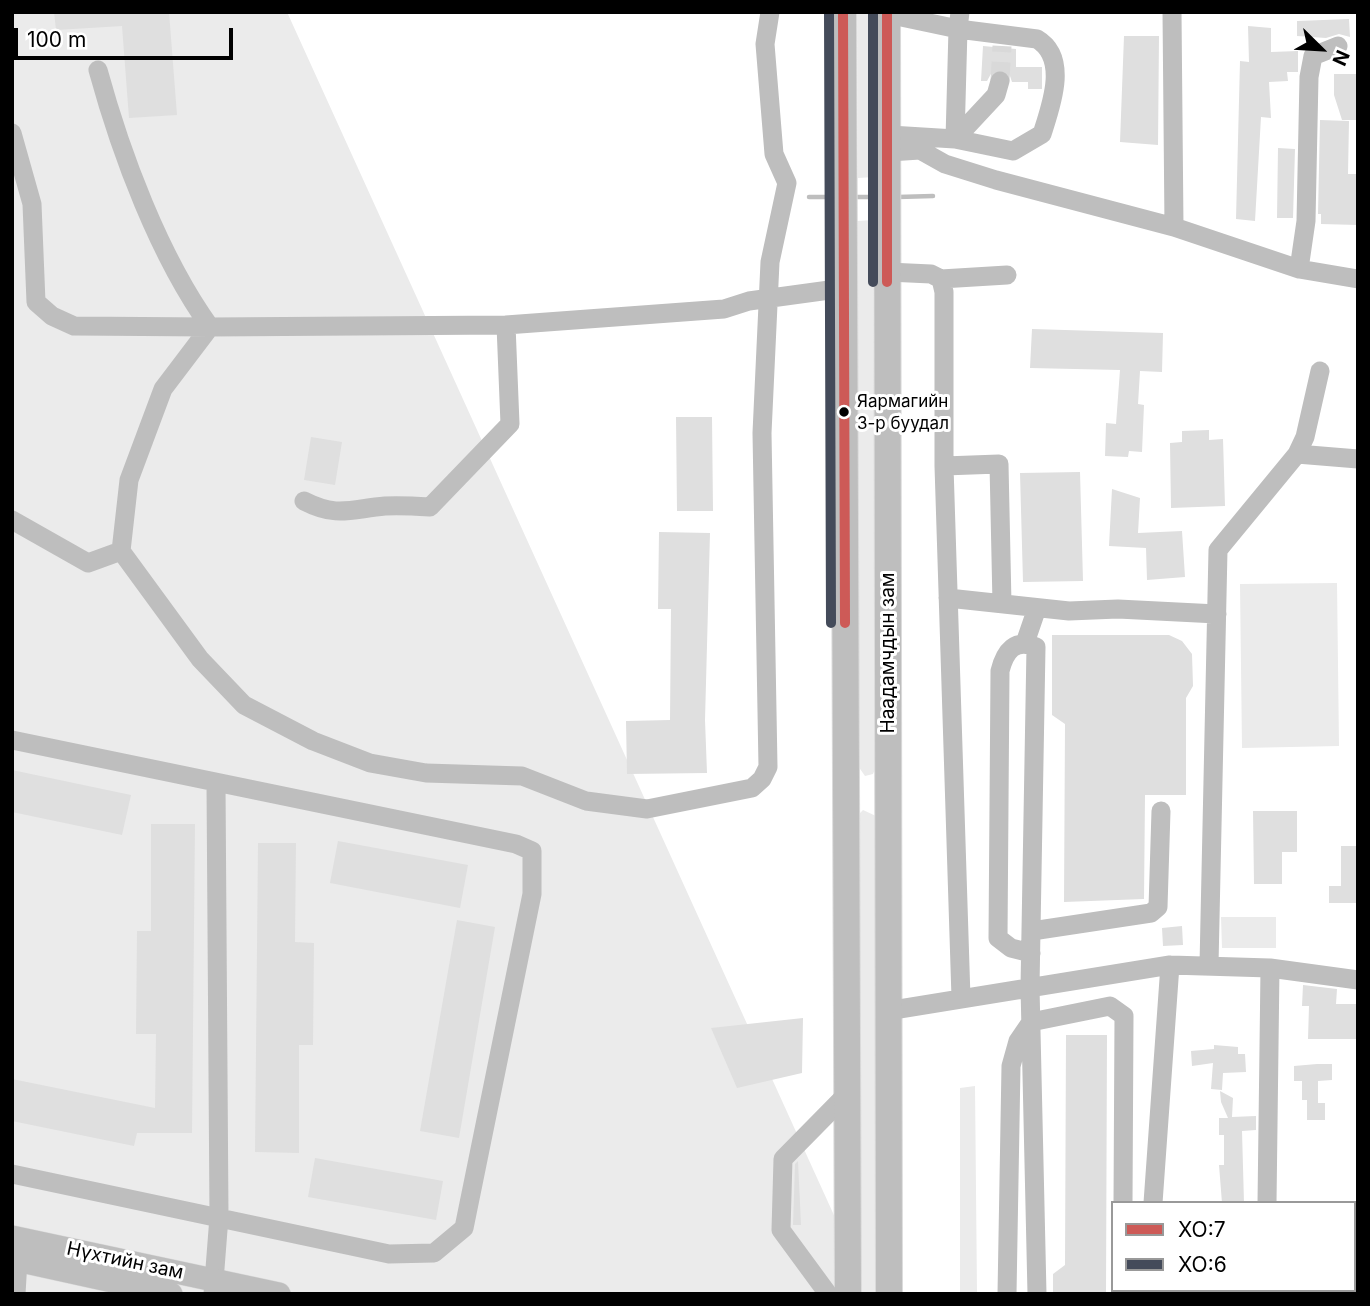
<!DOCTYPE html>
<html>
<head>
<meta charset="utf-8">
<style>
  body { margin:0 }
  #map { position:relative; width:1370px; height:1306px; overflow:hidden; background:#fff; font-family:Inter,sans-serif }
  canvas { display:block }
  .frame { position:absolute; inset:0; border:14px solid #000; pointer-events:none }
  .legend { position:absolute; left:1111px; top:1201px; width:245px; height:91px; box-sizing:border-box; background:#fff; border:2px solid #999; margin:0; padding:9px 12px; list-style:none; font-size:21px; color:#000 }
  .legend li { display:flex; align-items:center; gap:14px; height:35px }
  .legend b { width:35px; border:2px solid #999 }
  .north { position:absolute; left:1286px; top:14px; width:70px; height:70px; -webkit-text-stroke:5px #fff; paint-order:stroke; rotate:114deg; font-size:19px; font-weight:700; line-height:28px; text-align:center; color:#000 }
  .north::after { content:''; display:block; margin:auto; width:24px; height:32px; background:#000; clip-path:polygon(50% 0,100% 100%,50% 72%,0 100%) }
  .scale { position:absolute; left:14px; top:28px; width:219px; height:32px; box-sizing:border-box; border:4px solid #000; border-top:0; padding-left:9px; font-size:21px; line-height:24px; white-space:nowrap; color:#000; -webkit-text-stroke:5px #fff; paint-order:stroke }
</style>
</head>
<body>
<div id="map">
<canvas width="1370" height="1306"></canvas>
<div class="frame"></div>
<ul class="legend">
<li><b style="height:9px;background:#cd5a57"></b>ХО:7</li>
<li><b style="height:9px;background:#444b5a"></b>ХО:6</li>
</ul>
<div class="north">N</div>
<div class="scale">100 m</div>
</div>
<script>
const c = document.querySelector('canvas').getContext('2d');
c.lineJoin = 'round';
function fill(path, color) { c.fillStyle = color; c.fill(path, 'evenodd'); }
function stroke(path, color, width, dash) { c.strokeStyle = color; c.lineWidth = width; c.lineCap = dash ? 'butt' : 'round'; c.setLineDash(dash || []); c.stroke(path); }
function drawText(font, color, halo, rows, align = 'center') {
  c.font = font + ' Inter,sans-serif'; c.lineWidth = 6; c.setLineDash([]); c.textBaseline = 'middle'; c.strokeStyle = halo; c.fillStyle = color; for (const [text, x, y, turn = 0] of rows) {
    c.save(); c.translate(x, y); c.rotate((+turn || 0) * Math.PI / 180); c.textAlign = isNaN(turn) ? turn : align; if (halo) c.strokeText(text, 0, 0); c.fillText(text, 0, 0); c.restore();
  }
}
fill(new Path2D(`
  M12 12H287L858 1268 856 817 863 810 876 816 877 1294H12Z
  M857 12H873L874 177 858 178Z
  M873 220 876 767 873 774 865 776 858 766 857 221Z
  M1337 583 1339 746 1242 748 1240 584Z
  M1221 917H1276V948H1222Z
  M975 1086 977 1294H960V1088Z`), '#ebebeb');
stroke(new Path2D(`
  M809 197H836
  M852 197H878
  M898 197 933 196`), '#bebebe', 4.5);
fill(new Path2D(`
  M54 12H169L177 115 129 118 122 26 56 30Z
  M1349 19 1350 37 1339 34 1326 38 1297 36V21Z
  M1248 26 1271 28V52L1298 51V72H1287L1288 81 1269 82 1271 118 1261 117 1255 221 1236 219 1240 61 1249 62Z
  M1124 36H1159L1158 145 1120 142Z
  M983 46 1016 49V67H1042V89H1028V82H1012L1009 73 1003 69 992 72 987 81H981Z
  M1334 74H1358V120H1342L1334 95Z
  M1320 120 1349 121 1348 174H1358V225L1321 224V214H1318Z
  M1278 148 1295 149 1293 218H1277Z
  M1032 329 1163 333 1162 372 1140 371 1138 404 1144 405 1142 452 1129 451 1128 457 1105 456 1106 423 1116 424 1120 370 1030 368Z
  M676 417H712L713 511H677Z
  M1209 430V440L1223 439 1225 506 1171 508 1170 443 1182 442V431Z
  M311 437 342 442 335 485 304 480Z
  M1080 472 1083 581 1023 582 1020 473Z
  M1112 489 1140 498 1138 533 1182 531 1185 577 1147 580 1146 548 1109 546Z
  M659 532 710 533 705 720 707 773 627 774 626 721 670 720 671 609H658Z
  M1052 635H1169L1182 641 1192 654 1193 686 1186 698V795H1145L1144 899 1064 902 1065 724 1052 715Z
  M12 770 131 795 122 835 12 812Z
  M1253 811H1297V852H1282V884H1254Z
  M151 824H195L192 1133H137L134 1146 12 1121V1079L155 1108 156 1034H136L137 931H151Z
  M338 841 468 865 460 908 330 883Z
  M258 843H296L295 942 314 943 313 1045H299V1153L255 1152Z
  M1341 846H1356L1358 903H1329V886H1341Z
  M457 920 495 927 459 1138 420 1131Z
  M1182 926 1183 945 1163 946 1162 928Z
  M1303 985 1337 989 1336 1004H1358V1039H1308L1309 1006H1302Z
  M803 1018 802 1073 737 1088 711 1028Z
  M1066 1035H1107L1106 1294H1053V1274L1065 1265Z
  M1214 1045 1238 1047V1054H1245L1246 1072 1223 1073 1222 1090 1211 1089 1213 1063 1192 1066 1191 1051 1214 1049Z
  M1317 1064H1332V1080L1318 1081V1103H1325V1120H1307V1100H1302V1081H1294V1066Z
  M1220 1091 1233 1098 1232 1117 1256 1116V1130L1242 1131 1244 1203H1222L1219 1165H1224V1135H1219V1118H1228L1221 1102Z
  M315 1158 443 1181 436 1220 308 1197Z
  M798 1161 801 1225H793L795 1164Z`), '#dfdfdf');
stroke(new Path2D(`
  M1000 81 1002 46`), '#d9d9d9', 19, [19, 10]);
const major = new Path2D(`
  M12 1237 279 1294
  M12 1259 171 1294`);
const highway = new Path2D(`
  M843 12 848 1294
  M887 12 889 1294`);
stroke(major, '#dbdbdb', 24);
stroke(highway, '#dbdbdb', 28);
stroke(new Path2D(`
  M1172 12 1174 227
  M887 14 958 29 1037 39C1069 58 1051 106 1042 134L1013 151 955 139 958 29 960 12
  M98 70C121 154 159 256 210 327
  M12 133 32 204 36 302 52 316 74 326 210 327
  M890 135 955 139 996 95 1000 81
  M889 152 920 150 945 164 996 180 1174 227 1299 269 1358 279
  M1299 269 1306 221 1309 77 1313 56 1338 46
  M888 272 931 274 941 279 944 292V466L961 998
  M941 279 1007 275
  M1297 454 1358 459
  M944 466 999 464 1002 604
  M304 501C337 518 351 509 385 506 399 505 415 506 430 507L510 424 506 325 724 309 749 301 844 288
  M12 520 88 563 121 551 200 659 244 705 313 741 370 763 426 773 522 776 586 801 647 809 752 788 762 779 768 767 762 433 770 262 787 183 774 154 765 44 770 12
  M121 551 129 480 163 389 210 327 506 325
  M948 598 1069 611 1118 609 1217 614
  M1025 643 1037 608
  M12 740 516 844 532 851V894L464 1228 434 1253 389 1254 12 1174
  M1032 931 1151 913 1158 907 1161 811
  M1031 953 1011 948 998 938 1000 671C1005 651 1015 638 1036 647L1030 987 1037 1294
  M1209 965 1218 550 1297 454 1305 437 1320 371
  M887 1011 1170 965 1270 968 1358 980
  M1153 1203 1170 965
  M1267 1203 1270 968
  M16 1294 18 1260
  M213 1294 219 1217 216 784
  M828 1294 781 1230 783 1159 847 1094
  M1007 1294 1011 1066 1018 1041 1031 1022 1110 1006 1124 1016 1123 1203
  M1122 1294V1290
  M1146 1294V1290
  M1266 1294V1290`), '#bebebe', 19);
stroke(major, '#bebebe', 23);
stroke(highway, '#bebebe', 26);
stroke(new Path2D(`
  M843 12 845 623
  M887 12V282`), '#cd5a57', 10);
stroke(new Path2D(`
  M829 12 831 623
  M873 12V282`), '#444b5a', 10);
for (const [x, y, r, color] of [
  [844,412,6,"#000"]
]) { const dot = new Path2D(); dot.arc(x, y, r, 0, 2 * Math.PI); c.fillStyle = color; c.fill(dot); stroke(dot, '#fff', 2.5); }
drawText('17px', '#000', '#fff', [
  ["Яармагийн",857,402],
  ["3-р буудал",857,424]
], 'left');
drawText('19px', '#000', '#fff', [
  ["Наадамчдын зам",888,653,-90],
  ["Нүхтийн зам",125,1261,12]
]);
</script>
</body>
</html>
